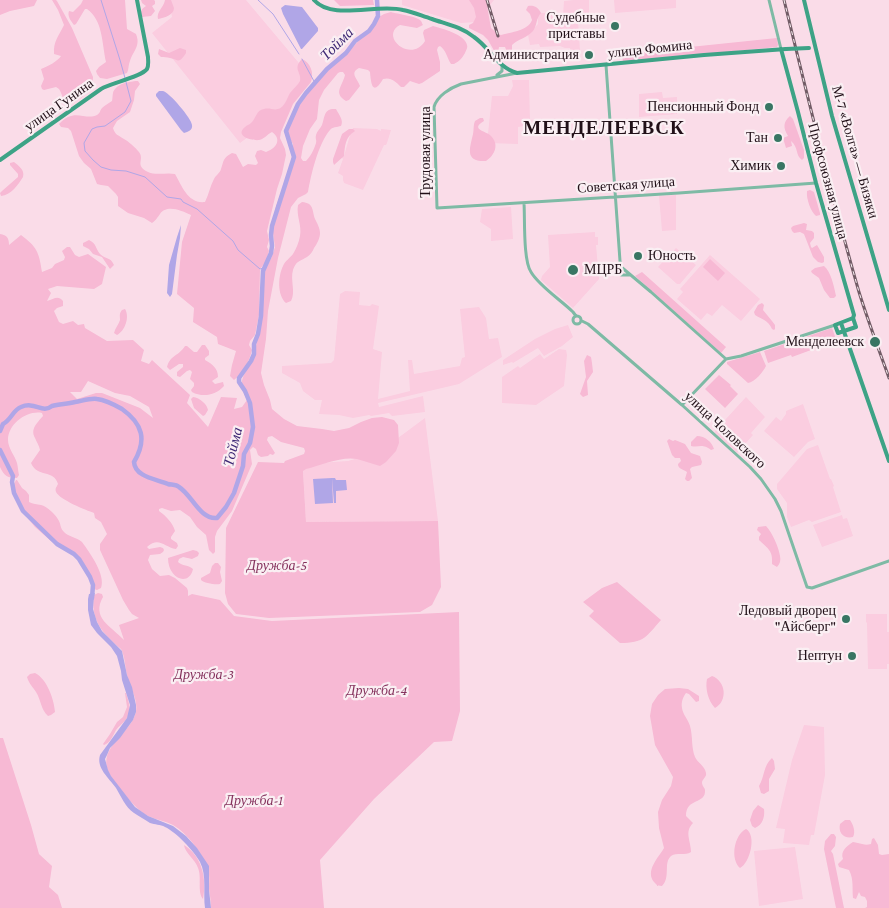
<!DOCTYPE html>
<html>
<head>
<meta charset="utf-8">
<style>
  body { margin:0 }
  canvas { display:block; background:#fadce8 }
</style>
</head>
<body>
<canvas width="889" height="908"></canvas>
<script>
const c = document.querySelector('canvas').getContext('2d');
c.lineJoin = 'round';
function fill(path, color) { c.fillStyle = color; c.fill(path, 'evenodd'); }
function stroke(path, color, width, dash) { c.strokeStyle = color; c.lineWidth = width; c.lineCap = dash ? 'butt' : 'round'; c.setLineDash(dash || []); c.stroke(path); }
function drawText(font, color, halo, rows, align = 'center') {
  c.font = font + ' "Crimson Pro",serif'; c.lineWidth = 4.5; c.setLineDash([]); c.textBaseline = 'middle'; c.strokeStyle = halo; c.fillStyle = color; for (const [text, x, y, turn = 0] of rows) {
    c.save(); c.translate(x, y); c.rotate((+turn || 0) * Math.PI / 180); c.textAlign = isNaN(turn) ? turn : align; if (halo) c.strokeText(text, 0, 0); c.fillText(text, 0, 0); c.restore();
  }
}
fill(new Path2D(`
  M169 0H246L309 75 287 108 240 143 152 33 172 17Z
  M402 0H494L477 22 461 23 402 5Z
  M574 0H589V21H578L580 51 571 52 570 48H565L560 46 540 47 539 44 530 45 528 35 538 24V13H544L563 16 564 1Z
  M614 0H676V8L615 13Z
  M512 80H529L530 122H525L524 126 518 127V144L487 143 492 96H508L513 86Z
  M662 92 663 98 677 97V114L639 117V94Z
  M353 128 377 129 381 131V129L391 130 387 143 386 145H384L363 190 344 183 343 180V176L338 173 343 159 341 157V156H344L350 135 352 133Z
  M676 195V230L662 231 659 196Z
  M511 207 513 239 491 241V229L480 222 482 209Z
  M595 232V237H598V245H596L599 279 573 308 541 280 542 276 550 267 548 235Z
  M676 248 696 265 680 284H677L658 267Z
  M710 255 760 299 741 321 722 305 712 316 707 313 701 320 677 299 683 292 680 289Z
  M345 291 360 292 359 305 370 306 372 304 379 306 373 349 382 352 378 399 410 391 408 360H412L414 374 460 366 462 358 465 357 460 309 479 307 486 318 489 339 498 338 502 357 459 384 378 403 379 407 423 396 425 412 392 416 389 413 371 416 369 415 353 418 339 415 319 414 322 400H315L303 391 300 383 282 373V366L331 363 334 360 340 294Z
  M568 325 573 337 562 346 544 356 538 348 513 363 512 362 503 365V360L535 339 555 329Z
  M559 349 566 350 567 355 564 386 536 405 502 403V377L518 366 520 368 540 354 544 359Z
  M746 397 765 417 751 433 753 435 737 453 715 433V431Z
  M803 404 815 439 808 442 794 457 764 431 776 417 781 421 786 414V411Z
  M425 418 438 521 306 522 303 469 304 464 348 461 379 452Z
  M818 445 830 479H831L834 486 833 487 841 512 812 522 809 520 791 527 787 517V503L777 489V484L807 449Z
  M842 515 843 519 847 518 853 536 822 547 813 525Z
  M866 614H887V632H889V664H887V669H868L867 623 866 622Z
  M804 725 824 727 825 775 814 835H811L809 845 783 843 785 829 776 828 792 760Z
  M795 847 803 899 759 906 754 851Z`), '#fbcde0');
fill(new Path2D(`
  M0 0H37L34 6 10 11 0 15Z
  M52 0H56L57 1 72 28 93 77C93 91 83 97 72 104 63 105 63 95 59 89L56 87 44 90 42 89 41 86 44 79 41 69C47 67 58 61 61 56L54 54C53 41 59 36 64 25L58 10Z
  M83 0H125L127 29 136 34C141 46 133 51 130 61 128 66 129 69 127 73L107 79 100 78 97 74 96 71 99 67 106 62C102 44 103 20 87 9H85L76 24 74 25C71 21 67 16 69 11L73 12 81 4Z
  M141 0H154L155 1V4L152 6 155 11 151 16 142 17C140 12 141 9 146 6L142 3Z
  M165 0H171C172 3 173 5 174 8 174 15 164 18 158 19 156 12 164 7 165 0Z
  M334 0H373L374 5 340 6Z
  M469 0H486L491 28 498 34 501 35C511 32 528 31 532 20L530 14 526 10 528 6C534 5 538 7 541 13 536 18 537 26 533 31 527 38 518 39 512 45V56L509 57 505 47H499L498 53 496 54 488 40 483 35 469 28V25L473 23 476 17 474 8Z
  M391 12C397 14 417 16 421 21 422 22 422 24 423 25L417 28 400 25C379 36 411 64 425 41L423 33 424 30 433 26C441 28 466 35 467 45 468 48 466 50 465 53 462 58 460 61 454 64H451C447 58 446 50 440 46L438 47 437 50 440 62V71L422 83 419 84 410 81 404 87H401C395 81 391 77 383 79 373 96 371 85 370 72L368 70 359 68C349 73 358 79 360 86L349 100 346 101C333 93 342 87 345 75L343 72H340L338 73 324 90 319 100 317 119 310 129 303 146 301 158 303 161H306C310 157 314 150 316 143 317 139 315 140 316 135 317 131 320 129 322 125 325 116 324 108 336 109 339 115 344 120 341 126 337 127 332 127 330 130 318 144 311 175 308 192L306 194 298 198 291 207 278 258 268 311 266 339 261 373 264 385 270 400 272 409 284 419 297 426 322 429 334 431 349 428 361 422 372 418 382 417 394 420 398 425 399 443 396 451 386 462 380 466C372 464 365 461 357 459 342 456 321 465 306 469L303 471 306 522 438 521 441 587 432 605 420 612 269 618 236 614 228 604 225 593 226 528 258 462 284 463 285 461 304 454 305 451 304 448 281 442 272 436 268 437 267 440 275 453 273 455 270 454 268 456 261 457 258 455 256 449 253 447 250 450 252 464 232 511 217 531 215 537V552L213 554 209 550 206 535 197 527 190 517 180 510 171 511 162 508 159 509V511C166 516 173 523 175 531L171 537V539L177 543 178 546 176 549C164 547 159 536 147 547L149 549 160 547 163 548 164 550 163 552 160 554 150 555 148 560 152 569 160 576 169 575 175 578 187 588 188 591V596L192 594 220 600 234 616 272 621 459 612 460 711 452 741 434 742 374 799 320 860 324 908H211C211 902 210 895 209 889 209 883 210 876 208 870 204 855 187 833 173 825 166 821 156 820 148 816 136 810 113 783 108 771 99 747 128 735 135 715 140 702 130 688 127 675 125 667 125 656 121 649 103 634 90 620 94 595L98 593 102 594 103 597C91 618 111 626 124 640L119 625 139 618 132 614 129 610 123 600 100 550V544L107 534 101 522 95 518 94 513C86 510 60 500 56 492 55 488 56 488 58 484 54 469 37 478 31 463L40 450C39 445 37 443 35 438 30 429 37 423 43 416L42 413C27 410 8 424 8 440 8 448 15 456 17 463 18 467 18 471 19 475L17 478C8 478 4 476 0 467V234C7 235 9 238 9 245L21 235C37 247 39 252 42 272L52 268 55 264 64 260 65 257 62 251 67 247H70L75 255 79 257 88 254 106 267 102 284 94 289 57 286 48 289 51 293 47 301C54 299 58 295 63 301V306L57 308 54 311 59 322 63 324 73 321 78 325 84 324 85 328 107 341 133 340 144 350 141 361 149 364 152 360 190 395 187 403 208 427 221 397 237 398 234 409 242 407 247 400C245 396 242 390 242 385 241 373 252 366 255 356L264 273 272 256 275 247 272 226 276 206 291 165 293 144 288 136V130L298 106 323 73 333 65 342 59 361 38 369 33 373 28 379 17 384 14ZM88 381 115 393 130 396 149 407 153 418 140 408 102 393H96L77 399 70 392H81Z
  M777 38 778 45 777 47 623 62 622 54Z
  M180 48 186 50V53C179 64 179 60 170 58 167 57 164 57 161 57L158 54 159 49 169 53Z
  M302 59C311 63 314 73 311 82L293 104 281 132 280 138 285 149 286 155 282 174 277 189 267 231 269 240 267 247 269 251 266 262 260 269 259 315 255 335 250 341 249 345 252 350C249 362 244 372 234 380L230 376 232 365 236 351 218 344 217 337 193 322 194 308 177 294 182 242 191 215C182 211 167 204 160 214 157 218 156 220 152 223L144 218 128 213 118 206V197L116 194 108 186 101 185 97 184 91 169 84 163 79 156 71 131 68 128 61 127 59 124C74 107 85 121 97 115 101 112 99 112 102 108 105 105 109 103 112 101 113 97 112 92 115 89 119 83 132 81 138 81L140 84 135 91 134 100 130 112 117 121 113 128C115 135 118 135 124 139 128 141 136 148 139 152 145 160 134 165 148 172 157 176 166 172 175 174 182 186 188 204 205 202 209 194 210 186 214 179 216 175 220 173 221 169 224 160 223 158 232 153L236 154 243 167 248 164 256 165 258 163 255 156 257 151 261 150 266 152C275 149 283 140 272 132 267 134 265 139 259 140 252 141 234 136 245 127 247 125 249 125 251 123 256 119 256 110 264 109 272 107 278 114 285 103 287 100 288 96 290 93 293 89 298 85 300 81 302 72 292 69 302 59Z
  M790 116 793 119 804 150V158L802 160C795 155 799 148 791 141L792 146 786 148 783 138 788 136C783 128 783 122 790 116Z
  M480 118H483L484 121C470 129 485 131 490 135 500 144 495 155 486 161 464 162 470 148 473 134 474 130 473 126 475 121Z
  M349 129H353L355 131C345 137 345 146 344 156L334 165 333 162V159L342 134Z
  M14 162C19 166 25 170 23 177 18 185 11 195 1 196L0 193 2 191 18 177V174L10 165V163Z
  M810 190 814 192 820 213V215L816 216C811 212 806 199 807 191Z
  M302 202C314 203 312 210 315 219 317 223 320 228 320 233 320 238 317 244 314 248 313 251 310 255 307 257 299 262 297 260 293 270 290 280 296 292 291 301L286 303C277 295 278 276 283 266 285 261 290 258 293 254 296 249 299 242 300 236 302 225 296 216 298 205Z
  M804 223 807 224 806 230 812 231 814 233V238L810 243 811 247 812 248 817 245 824 257V262L822 263 818 262 813 257 804 234 800 232 794 233 792 231 791 228 793 226Z
  M89 240C97 244 95 248 100 254 106 260 110 256 114 265L110 269 102 257 93 254 89 249 83 246V243Z
  M710 259 725 273 718 281 703 267Z
  M824 266C831 272 834 286 836 296L834 298H830L824 290 819 278 812 273 811 271 815 268Z
  M642 272 726 347 721 353 635 276Z
  M762 303 764 305 763 310 772 321 775 325V329L774 330 772 329C768 320 763 320 755 315L754 312 758 305Z
  M125 309C130 317 125 331 117 335L114 333C115 328 119 324 120 320 120 315 119 314 122 310Z
  M832 328 836 339 822 344V346L792 357 791 355 768 363 764 351Z
  M202 345H205L209 351V355L205 358V360C212 364 218 368 218 377L212 381 215 384 223 382 224 386C216 395 203 398 192 392L191 390 194 386V383L190 379 192 372 190 370 187 371 180 377 177 376V372L183 367V364H179L170 370 167 367C170 355 179 356 185 346H187L194 352H197Z
  M760 352 766 366C763 372 755 382 748 383L727 364V362Z
  M587 355 591 357 592 363 593 372 587 381 588 395 583 397 580 394 586 377 584 361Z
  M719 375 731 385 730 386 738 394 725 408 705 389Z
  M193 397C200 398 207 404 208 410L205 415 203 416 194 408 191 399Z
  M697 436C705 436 712 442 714 449L711 450C702 443 699 448 691 446V442Z
  M669 439 673 441 675 440 685 444 691 453 700 456 702 462 701 465 692 467 690 469 692 478 689 481H687L685 479 687 472C683 469 678 469 678 464L681 461 680 458H675L672 455 667 441Z
  M16 480H17L22 488 26 491 29 495V502C33 504 37 504 41 505 47 506 57 516 59 521 61 525 60 528 64 532 69 537 76 537 82 542 90 553 106 575 101 588L97 590 94 589 91 577 76 557 66 549 51 541 35 527 22 511 17 501 14 484Z
  M766 526C772 532 779 548 780 556 781 560 780 564 777 567L772 564C773 550 768 549 759 540V537L761 534 757 530 758 527Z
  M193 550 197 551 199 553 198 556 192 559 183 557 179 559 178 562C182 566 189 565 193 569 189 587 168 579 168 558Z
  M215 563H218L221 567 220 572 222 581 220 584C215 585 204 583 201 580V578L210 573 212 566Z
  M617 582 661 620C646 637 644 643 620 643L589 616 594 611 583 602 602 588Z
  M35 673C47 679 54 699 55 712L51 715 48 716C41 710 41 700 36 692 33 687 29 684 27 677L30 674Z
  M712 676C726 681 728 701 715 708 708 701 705 688 707 679Z
  M679 688 688 689 699 696V701L696 702 689 694 686 693C683 697 681 702 682 708 683 715 688 719 690 726 693 736 691 747 695 757 697 762 705 766 706 773 707 777 702 779 702 783 702 786 705 788 705 790 706 805 686 797 686 816L693 823C684 832 691 841 691 852 685 856 677 852 671 856 663 863 671 877 662 886 656 885 658 886 654 882 645 871 658 858 664 848L659 828 658 812 662 800 671 786 673 777 655 745 650 716 652 704 658 695 665 689Z
  M125 693H126C129 703 133 712 125 721 122 724 119 726 116 730 113 736 110 743 104 745L103 744 110 734 117 722 123 717 127 707Z
  M0 738H3L31 825 39 854 52 866 49 887 58 895 62 908H0Z
  M772 758 774 761 775 769 769 779V791L764 794 761 793 759 786C765 776 763 766 772 758Z
  M758 805 764 809C765 816 763 825 755 828L752 826 750 820 753 811Z
  M845 820H850C853 824 856 832 853 837 844 839 838 833 840 824Z
  M746 829C757 835 750 863 740 868 730 859 734 835 746 829Z
  M831 834H834L836 837 835 846 831 851 833 854 844 908H836L824 849 825 841Z
  M874 838 878 845 879 854 882 855 889 854V908H865L867 907V901L865 897 861 896 859 892 856 899 853 898C852 889 854 879 849 870L839 867 838 864 843 859C840 851 847 846 853 842 860 843 864 846 871 844L872 839Z
  M184 845C202 856 207 879 203 899 197 892 202 877 198 868 195 859 185 853 184 845Z`), '#f7b9d4');
fill(new Path2D(`
  M285 5 302 7 318 28V31L302 49H301L283 14 281 8Z
  M159 91C161 91 162 91 163 91 169 92 192 119 192 125 193 130 188 132 184 133L181 130 156 96V94Z
  M181 225 180 238 177 255 172 294 170 297 167 293 169 265 177 237Z
  M332 478H335L336 480H346L347 490 336 491V503H334Z
  M332 478 333 503 315 504 313 479Z
  M95 593 94 596 93 609 97 622 102 631 122 651 127 675 132 687 136 705V712L133 720 120 738 110 748 107 755 105 759 108 770 111 776 135 807 148 816 173 826 186 836 197 848 209 866V890L211 908H205C203 894 207 875 200 862 194 851 176 832 165 827 160 824 155 825 150 823 145 820 139 816 134 813 125 807 121 796 116 788 109 778 96 768 100 755L127 718 130 705 122 680 121 671 117 656 111 647 97 633 91 625 88 610V599L89 594Z`), '#b0a6e7');
stroke(new Path2D(`
  M101 0 120 60 125 78
  M258 0 273 14 299 54
  M302 59 315 83
  M126 82 131 101 125 112 105 126 97 127 92 129 84 143 85 151 93 160 101 167 111 170 126 171 145 177 167 197 181 199 183 202 197 209 233 241 238 250 260 269 264 268`), '#b0a6e7', 1);
stroke(new Path2D(`
  M0 431 3 424C11 420 13 410 21 407 35 401 42 414 52 406 59 404 67 404 75 402 82 401 90 398 97 399 106 400 115 405 122 409 143 424 147 440 134 462 135 477 156 479 168 484 171 485 176 484 179 487 192 495 200 520 217 518L226 507 234 493 243 466 244 454 250 443 253 427 250 403 245 391 239 382V378L251 361 254 354V344L258 334 261 316 263 271 271 253 272 246 271 235 272 226 294 157 286 131 298 104 306 93 327 69 346 53 355 41 369 31 374 24 378 16 377 0
  M0 450 13 476 12 482 14 493 23 511 57 544 74 554 79 559 90 577 93 585 92 598`), '#b0a6e7', 4.5);
stroke(new Path2D(`
  M769 0 781 49
  M606 65 621 275H630
  M517 73 461 84C450 88 437 96 434 107L437 208 679 193 816 183
  M497 75 502 71V66
  M524 203C525 219 523 260 531 272 539 286 561 300 573 312L576 316
  M620 266 651 292 726 359
  M573 320a4 4 0 1 1 8 0a4 4 0 1 1-8 0Z
  M582 321 588 324 682 405 750 467 761 479 775 499 781 511 807 587 812 588 889 561
  M682 405 726 359 741 356 835 325`), '#7ebaa5', 3);
stroke(new Path2D(`
  M314 0C332 21 378 3 403 10 413 12 422 16 432 19 446 24 462 27 474 37 490 48 498 68 517 73L704 55 786 49
  M804 0 832 116 889 310
  M781 49 798 112 816 183 854 315 853 318 856 327 838 333 835 325 853 318
  M0 160 101 89C111 83 141 77 147 69 149 65 148 61 148 57L137 0
  M841 323 889 461`), '#3da386', 4);
const rail = new Path2D(`
  M487 0 498 36
  M784 0C808 98 831 195 859 292 868 321 879 350 889 378`);
stroke(rail, '#725c66', 3);
stroke(rail, '#faeff3', 1, [4]);
stroke(new Path2D(`
  M786 49 809 48`), '#3da386', 4);
for (const [x, y, r, color] of [
  [615,26,5,"#387663"],
  [589,55,5,"#387663"],
  [769,107,5,"#387663"],
  [778,138,5,"#387663"],
  [781,166,5,"#387663"],
  [638,256,5,"#387663"],
  [573,270,6,"#387663"],
  [875,342,6,"#387663"],
  [846,619,5,"#387663"],
  [852,656,5,"#387663"]
]) { const dot = new Path2D(); dot.arc(x, y, r, 0, 2 * Math.PI); c.fillStyle = color; c.fill(dot); stroke(dot, '#faeff3', 2); }
drawText('14px', '#211018', '#faeff3', [
  ["Судебные",605,18],
  ["приставы",605,34],
  ["Администрация",579,55],
  ["Пенсионный Фонд",759,107],
  ["Тан",768,138],
  ["Химик",771,166],
  ["Юность",648,256,"left"],
  ["МЦРБ",584,270,"left"],
  ["Менделеевск",864,342],
  ["Ледовый дворец",836,611],
  ["\"Айсберг\"",836,627],
  ["Нептун",842,656]
], 'right');
drawText('14px', '#211018', '#faeff3', [
  ["улица Фомина",650,49,-6],
  ["улица Гунина",59,105,-35],
  ["Трудовая улица",426,152,-90],
  ["М-7 «Волга» — Бизяки",855,152,74],
  ["Профсоюзная улица",828,181,75],
  ["Советская улица",626,185,-4],
  ["улица Чоловского",725,430,43]
]);
drawText('italic 14px', '#86335e', '#faeff3', [
  ["Дружба-5",277,566],
  ["Дружба-3",204,675],
  ["Дружба-4",377,691],
  ["Дружба-1",254,801]
]);
drawText('italic 15px', '#3e2975', '#faeff3', [
  ["Тойма",337,44,-45],
  ["Тойма",233,447,-76]
]);
c.letterSpacing = '1px';
drawText('bold 19px', '#211018', '#faeff3', [
  ["МЕНДЕЛЕЕВСК",604,128]
]);
c.letterSpacing = '0px';
</script>
</body>
</html>
